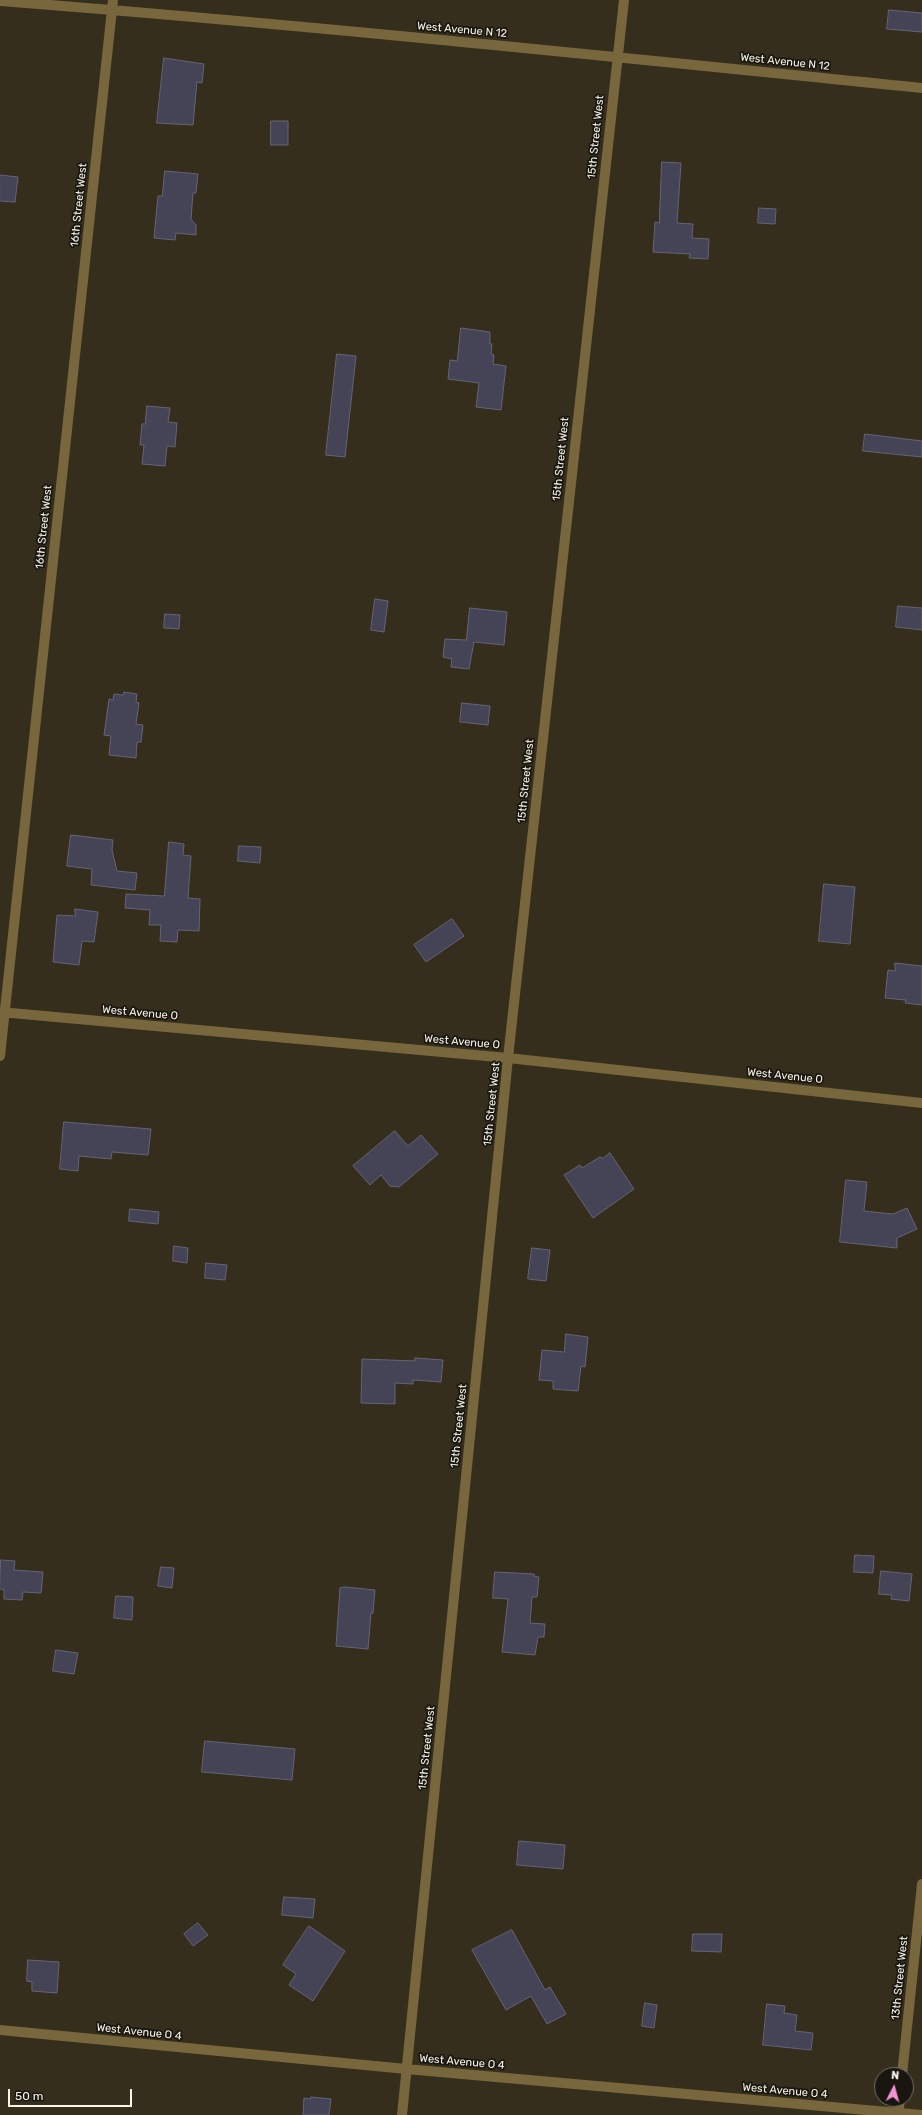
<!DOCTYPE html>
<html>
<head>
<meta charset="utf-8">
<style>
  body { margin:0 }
  #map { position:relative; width:922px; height:2115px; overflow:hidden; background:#352e1c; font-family:Rubik,sans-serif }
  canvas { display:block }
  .north { position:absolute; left:874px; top:2067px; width:40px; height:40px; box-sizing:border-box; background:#19160f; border:1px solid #736f67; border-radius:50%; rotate:6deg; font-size:11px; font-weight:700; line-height:16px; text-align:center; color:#f9f5ea }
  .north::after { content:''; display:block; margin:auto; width:14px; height:18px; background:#f491d4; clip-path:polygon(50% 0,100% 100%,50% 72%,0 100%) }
  .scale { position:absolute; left:8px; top:2089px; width:124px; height:18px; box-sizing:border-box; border:2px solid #f9f5ea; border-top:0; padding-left:5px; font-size:12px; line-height:14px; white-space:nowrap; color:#f9f5ea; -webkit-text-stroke:3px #19160f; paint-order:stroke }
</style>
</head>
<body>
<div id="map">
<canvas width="922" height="2115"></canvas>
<div class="north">N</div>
<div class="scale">50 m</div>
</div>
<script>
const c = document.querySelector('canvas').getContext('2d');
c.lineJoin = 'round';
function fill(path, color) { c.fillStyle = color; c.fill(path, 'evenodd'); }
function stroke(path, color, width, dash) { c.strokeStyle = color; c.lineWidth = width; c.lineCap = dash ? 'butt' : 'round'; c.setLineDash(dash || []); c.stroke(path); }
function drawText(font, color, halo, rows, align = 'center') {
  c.font = font + ' Rubik,sans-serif'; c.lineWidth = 3.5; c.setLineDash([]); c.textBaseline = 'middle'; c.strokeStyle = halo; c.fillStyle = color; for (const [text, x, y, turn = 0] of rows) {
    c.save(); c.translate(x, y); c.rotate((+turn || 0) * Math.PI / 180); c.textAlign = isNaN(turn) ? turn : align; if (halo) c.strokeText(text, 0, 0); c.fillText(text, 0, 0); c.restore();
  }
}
const building = new Path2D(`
  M889 10 922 13V32L887 29Z
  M164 58 204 64 202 83 197 82 193 125 157 123Z
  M271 121H288V145H271Z
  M662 162 681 163 677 223 693 224 692 238 709 239 708 259 689 258 690 254 653 252 655 222 659 223Z
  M165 171 198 174 196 193H193L191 219 196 225V235L176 233 175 240 154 238 158 196H162Z
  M0 175 18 177 15 202 0 201Z
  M759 208 776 209 775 224 758 223Z
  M461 328 490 332V344H492L491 354 494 355 493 364 506 366 501 410 476 407 479 383 448 379 450 360 457 361Z
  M337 354 356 356 345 457 326 455Z
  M147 406 170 408 168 422 177 423 175 447 167 446 165 466 142 464 144 445H140L142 424H145Z
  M865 434 922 441V457L863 451Z
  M375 599 388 601 384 632 371 630Z
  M898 606 922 608V630L896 627Z
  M470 608 507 612 504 645 474 642 469 669 451 667 452 659 443 657 445 639 466 640Z
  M165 614 180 615 179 629 164 628Z
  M124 692 137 694 136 702 139 703 136 724 143 725 141 742H137L136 758 109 755 111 736 104 735 109 699 113 700 114 694 123 695Z
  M462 703 490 706 488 725 460 722Z
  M71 835 113 840 112 850 117 871 137 873 135 890 91 885 92 869 67 866Z
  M169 842 184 844 183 855 191 856 188 898 200 899 199 931 178 930 177 942 160 941 161 925H149L150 910 125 908 126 894 164 896Z
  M239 846 261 847 260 863 238 861Z
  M824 884 855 887 850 944 819 941Z
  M75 909 98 912 94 942 82 941 79 965 53 962 57 915 75 916Z
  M452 919 464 936 426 962 414 945Z
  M895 963 922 966V1005L905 1003 906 1000 885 998 888 970 895 971Z
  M64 1122 151 1129 148 1155 112 1152 111 1159 79 1156 78 1171 60 1169Z
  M395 1131 408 1146 421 1135 438 1154 399 1187 390 1186 381 1175 370 1185 353 1166Z
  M610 1153 634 1189 593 1218 564 1175 580 1165 582 1168 600 1157 603 1158Z
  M846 1180 867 1182 864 1211 893 1214 907 1208 917 1229 897 1238V1248L840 1242Z
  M130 1209 159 1212 158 1224 129 1221Z
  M174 1246 188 1248 187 1263 173 1261Z
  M532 1248 550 1250 546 1281 528 1279Z
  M206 1263 227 1265 225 1280 205 1278Z
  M566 1334 588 1337 585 1367 581 1366 578 1391 553 1389V1381L539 1380 542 1350 564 1352Z
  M415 1358 443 1360 441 1382 413 1380V1384L395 1383V1404L361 1403 362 1359 415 1361Z
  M855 1555 874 1556 873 1573 854 1572Z
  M1 1560 15 1561 14 1570 43 1572 41 1593 23 1592 22 1600 4 1599V1590L0 1589Z
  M161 1567 174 1568 172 1588 158 1586Z
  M881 1571 912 1574 909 1601 891 1599 892 1595 879 1594Z
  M495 1572 534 1574V1576L539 1577 537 1597H532L530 1623 545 1624 544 1637H538L535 1655 502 1652 508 1599 493 1598Z
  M346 1587 375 1590 373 1613H371L368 1649 336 1646 340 1588Z
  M116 1596 133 1597 132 1620 114 1618Z
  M56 1650 78 1653 74 1674 53 1671Z
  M205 1741 295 1749 292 1780 202 1772Z
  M519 1841 565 1845 563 1869 517 1865Z
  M284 1897 315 1899 313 1918 282 1915Z
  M198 1923 208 1935 193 1946 184 1934Z
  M309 1926 345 1951 313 2001 289 1985 296 1974 283 1965Z
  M512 1930 545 1990 550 1987 566 2014 547 2024 531 1996 506 2010 472 1950Z
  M693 1934H722L721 1952 692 1951Z
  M28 1960 59 1962 57 1993 32 1991V1982L27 1981Z
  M645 2003 657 2005 654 2028 642 2026Z
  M767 2004 785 2006 784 2013 797 2015 795 2031 813 2033 811 2050 763 2045Z
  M311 2097 331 2099 329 2115H303L304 2098 310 2099Z`);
fill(building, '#444456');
stroke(building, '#646477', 1);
stroke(new Path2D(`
  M0 1C308 25 615 57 922 88
  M0 1012 508 1058 922 1103
  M0 1056 113 0
  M0 2030 406 2069 922 2115
  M902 2075 922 1884
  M402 2115 508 1058 624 0
  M898 2115 900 2099`), '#78663d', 10);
drawText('11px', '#f9f5ea', '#19160f', [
  ["West Avenue N 12",462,30,5],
  ["West Avenue N 12",785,62,6],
  ["15th Street West",596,137,-84],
  ["16th Street West",79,205,-84],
  ["15th Street West",561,459,-84],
  ["16th Street West",44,527,-84],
  ["15th Street West",526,781,-84],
  ["West Avenue O",140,1013,5],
  ["West Avenue O",462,1042,5],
  ["West Avenue O",785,1076,6],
  ["15th Street West",492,1104,-84],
  ["15th Street West",459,1426,-84],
  ["15th Street West",427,1748,-84],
  ["13th Street West",900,1978,-84],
  ["West Avenue O 4",139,2032,6],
  ["West Avenue O 4",462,2062,5],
  ["West Avenue O 4",785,2091,5]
]);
</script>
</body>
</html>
